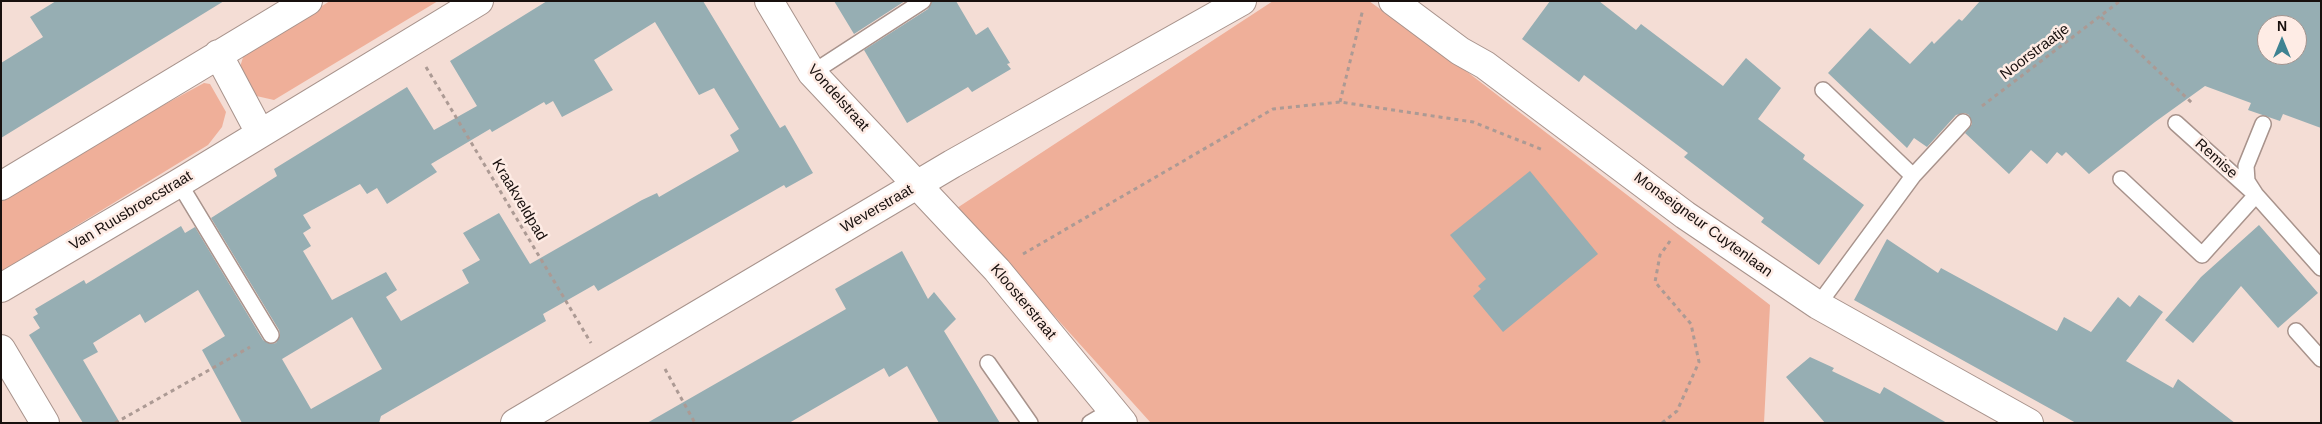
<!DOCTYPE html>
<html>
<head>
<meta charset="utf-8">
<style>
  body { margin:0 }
  #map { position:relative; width:2322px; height:424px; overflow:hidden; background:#f4ddd5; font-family:Arial,sans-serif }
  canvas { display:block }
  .frame { position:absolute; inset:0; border:2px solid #18100e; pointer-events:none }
  .north { position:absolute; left:2257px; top:15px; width:50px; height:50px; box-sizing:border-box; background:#feece5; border:1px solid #a2948f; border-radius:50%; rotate:0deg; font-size:14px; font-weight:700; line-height:20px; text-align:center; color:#18100e }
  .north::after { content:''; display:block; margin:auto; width:18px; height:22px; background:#3f8392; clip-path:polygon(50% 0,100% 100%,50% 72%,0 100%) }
</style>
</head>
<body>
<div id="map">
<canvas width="2322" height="424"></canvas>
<div class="frame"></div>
<div class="north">N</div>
</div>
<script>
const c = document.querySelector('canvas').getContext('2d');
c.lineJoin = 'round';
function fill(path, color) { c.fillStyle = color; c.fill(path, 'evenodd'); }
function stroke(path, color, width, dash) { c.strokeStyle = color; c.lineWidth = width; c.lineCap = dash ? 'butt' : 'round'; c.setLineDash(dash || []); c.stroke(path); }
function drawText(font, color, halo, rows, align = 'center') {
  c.font = font + ' Arial,sans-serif'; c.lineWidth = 5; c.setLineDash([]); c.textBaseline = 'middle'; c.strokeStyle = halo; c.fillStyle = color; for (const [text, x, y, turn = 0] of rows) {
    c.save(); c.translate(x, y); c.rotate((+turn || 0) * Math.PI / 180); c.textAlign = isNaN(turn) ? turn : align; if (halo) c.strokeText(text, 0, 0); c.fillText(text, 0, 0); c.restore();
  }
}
fill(new Path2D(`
  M330 1H438L274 100 252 95 240 67 244 54Z
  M1273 1H1369L1470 74 1770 305 1764 423H1151L957 208Z
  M204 83 210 84 226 112 222 127 208 145 1 272V200L90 145Z`), '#efaf99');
fill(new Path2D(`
  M56 1H224L1 138V63L43 37 30 17Z
  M547 1H703L780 128 785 125 813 173 786 188 784 185 598 291 594 285 543 314 546 321 381 416 379 423H242L202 350 225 336 198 290 145 323 140 314 93 343 98 352 83 360 120 423H83L29 335 40 328 33 317 38 314 35 309 84 280 86 284 181 226 185 233 195 227 263 340 271 344 276 343 280 335 279 330 211 218 277 176 274 169 407 87 434 130 477 106 450 61ZM655 22 699 95 714 88 739 129 730 135 739 151 659 197 657 193 642 200 530 264 499 213 463 233 480 260 462 270 469 283 401 321 386 297 397 290 386 272 332 300 303 251 311 246 303 233 311 228 303 215 360 184 367 194 377 188 387 204 437 172 431 164 490 129 492 132 544 102 546 105 553 101 562 117 613 90 594 60ZM352 317 382 369 311 409 282 359Z
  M834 1H905L854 34Z
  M932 1H956L976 35 988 27 1010 63 1007 64 1011 69 972 92 968 87 907 123 864 50 928 9Z
  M1550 1H1599L1636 30 1641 24 1723 86 1746 58 1781 88 1758 119 1805 155 1803 159 1864 205 1819 265 1761 222 1764 218 1684 157 1688 153 1584 75 1579 82 1522 39Z
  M1980 1H2321V128L2283 114 2280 121 2248 110 2251 103 2205 86 2155 122 2089 174 2066 152 2062 156 2057 152 2047 164 2031 150 2009 174 1965 133 1972 124 1969 115 1965 113 1956 115 1927 147 1914 138 1907 148 1828 73 1870 28 1910 64 1932 41 1934 44 1959 19 1962 21ZM2267 25H2297V55H2267Z
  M1530 171 1598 254 1503 332 1473 296 1481 289 1478 286 1486 279 1450 235Z
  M2259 225 2318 293 2278 328 2241 286 2193 343 2165 320 2201 277Z
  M1887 239 1938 273 1941 268 2057 331 2064 317 2091 332 2118 297 2130 307 2139 295 2163 312 2126 361 2173 388 2178 379 2235 423H2076L1854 300Z
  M902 251 928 299 934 292 956 319 944 331 1000 423H939L907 366 889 377 884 368 789 423H647L846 309 835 289Z
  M1810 357 1834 368 1832 371 1880 394 1884 387 1947 423H1825L1786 377Z`), '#96aeb3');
const lane = new Path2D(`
  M812 73 923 1
  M2263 124 2246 166 2247 181 2256 195 2321 268
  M1913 176 1963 122
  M2121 179 2202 255 2256 195 2176 123
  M179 183 271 335
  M1818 305 1913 176 1823 90
  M2296 331 2321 359
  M988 363 1030 423
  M1090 423 1112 410`);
const street = new Path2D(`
  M769 1 812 73 997 270 1123 423
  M1393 1 1460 51 1485 65 1685 215 1818 305 2029 423
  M218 54 260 133
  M1 186 308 1
  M1 288 179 183 479 1
  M1 349 45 423
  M515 423 952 164 1242 1`);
stroke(lane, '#a8938c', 18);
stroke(street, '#a8938c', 30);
stroke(new Path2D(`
  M2101 17 2192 103
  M426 67 591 343
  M1340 102 1363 9
  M1982 106 2120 1
  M1023 254 1273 109 1340 102 1473 122 1543 150
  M665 369 695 423
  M115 423 250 347
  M1662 423 1677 411 1699 362 1691 324 1655 282 1660 255 1670 241`), '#ac9a94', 3, [4, 4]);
stroke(lane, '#fff', 15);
stroke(street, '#fff', 28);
drawText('15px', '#18100e', '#feece5', [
  ["Noorstraatje",2035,52,-37],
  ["Vondelstraat",838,98,48],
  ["Remise",2216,159,42],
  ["Kraakveldpad",519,200,59],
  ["Weverstraat",877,209,-30],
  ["Van Ruusbroecstraat",131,211,-31],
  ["Monseigneur Cuytenlaan",1703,225,36],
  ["Kloosterstraat",1023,302,50]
]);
</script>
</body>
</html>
